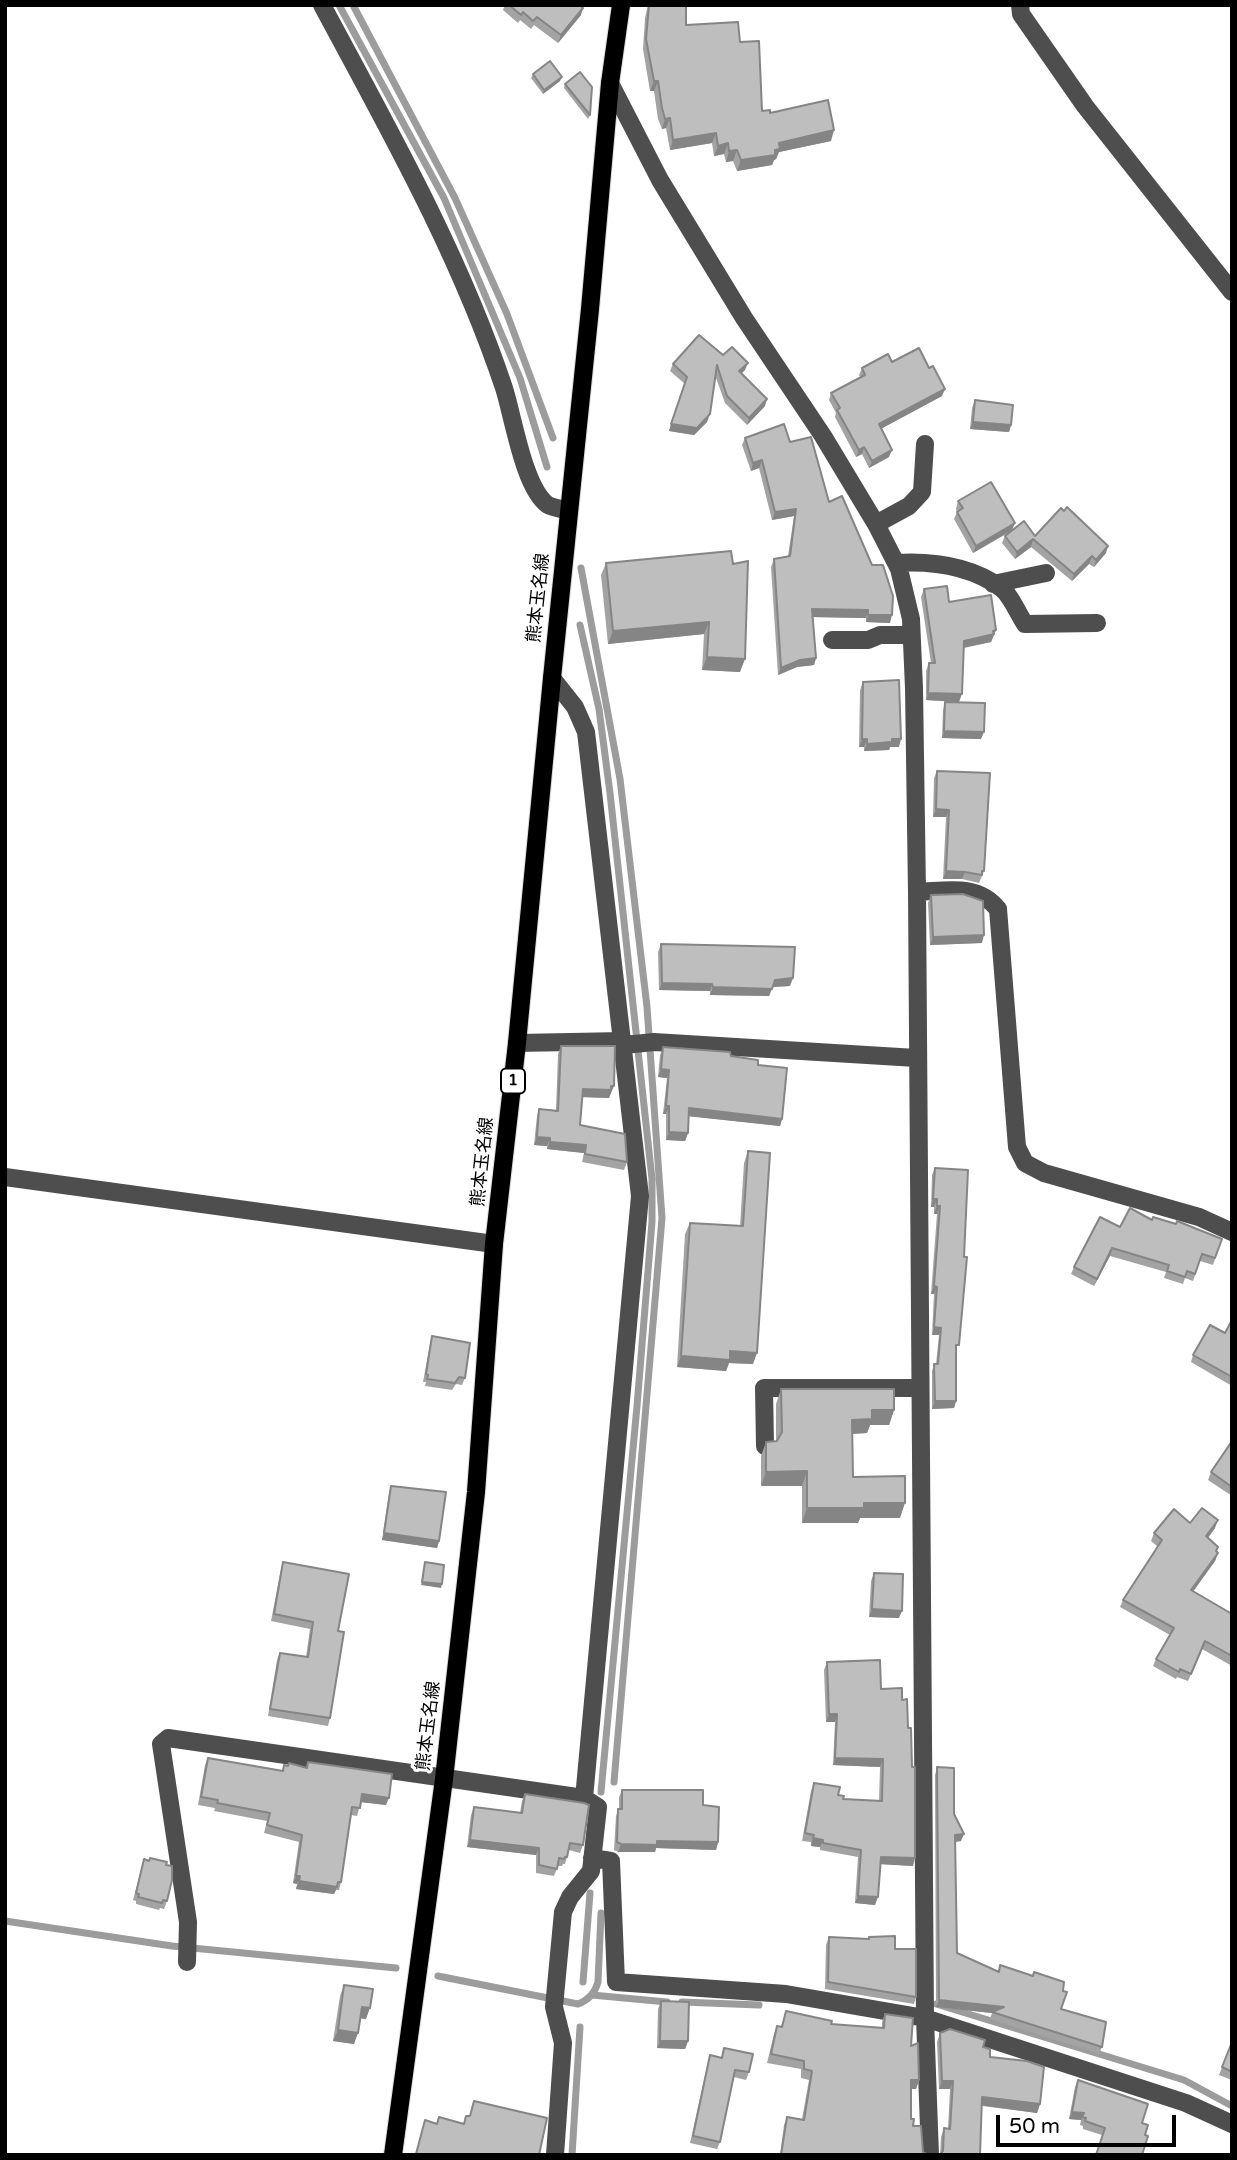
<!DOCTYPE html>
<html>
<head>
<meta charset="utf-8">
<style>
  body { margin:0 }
  #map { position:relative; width:1237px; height:2160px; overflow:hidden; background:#fff; font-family:"Varela Round",sans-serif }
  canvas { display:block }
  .frame { position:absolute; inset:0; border:7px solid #000; pointer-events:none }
  .scale { position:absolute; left:996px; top:2115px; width:180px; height:32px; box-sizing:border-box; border:4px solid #000; border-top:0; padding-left:9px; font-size:21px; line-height:24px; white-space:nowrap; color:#000; -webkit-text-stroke:5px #fff; paint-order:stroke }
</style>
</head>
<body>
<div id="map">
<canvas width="1237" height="2160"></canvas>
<div class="frame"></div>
<div class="scale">50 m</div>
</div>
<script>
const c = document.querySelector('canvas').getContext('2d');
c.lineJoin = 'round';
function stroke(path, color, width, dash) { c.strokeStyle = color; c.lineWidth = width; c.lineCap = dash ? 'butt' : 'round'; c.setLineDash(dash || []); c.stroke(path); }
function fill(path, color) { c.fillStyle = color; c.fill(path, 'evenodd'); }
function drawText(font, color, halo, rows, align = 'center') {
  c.font = font + ' "Varela Round","Noto Sans JP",sans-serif'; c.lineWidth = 6; c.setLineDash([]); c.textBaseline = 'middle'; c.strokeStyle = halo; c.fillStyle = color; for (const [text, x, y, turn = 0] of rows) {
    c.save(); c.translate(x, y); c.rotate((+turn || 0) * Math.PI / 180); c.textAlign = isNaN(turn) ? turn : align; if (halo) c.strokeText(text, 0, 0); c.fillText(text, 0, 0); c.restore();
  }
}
stroke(new Path2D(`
  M339 5 444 198 520 378 547 467
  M353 5 455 198 507 314 553 438
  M581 568 620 779 647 1007 662 1218 614 1782
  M580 625 599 709 610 793 652 1179V1222L637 1406 601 1792
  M5 1921 172 1946 396 1968
  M438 1976 578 2004C589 2000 595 1993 598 1982L601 1913
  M583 1982 590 1893
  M592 1995 667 2002
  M682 2002 759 2005
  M936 2004 1184 2080 1232 2106
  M572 2155 580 2027`), '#9c9c9c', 7);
const major = new Path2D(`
  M393 2155 444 1779 476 1492 494 1244 517 1043 552 678 590 309 610 83 621 5`);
stroke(major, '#dbdbdb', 20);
stroke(new Path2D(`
  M322 5C389 130 459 253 504 388 513 416 524 489 548 505 553 508 563 509 569 511
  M1020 5 1021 14 1085 106 1232 292
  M610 83 660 180 744 318 823 436 876 524 899 569 911 619 914 688 917 892 925 2018 930 2155
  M876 524 909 506 922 492 925 444
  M896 563C932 561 971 566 1001 588 1011 595 1018 614 1025 624L1097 623
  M993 584 1046 573
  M832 640H868L880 635H911
  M552 678 575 707 586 732 640 1196 584 1798
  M917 892C947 891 977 883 998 909L1017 1147 1025 1163 1044 1173 1199 1217 1232 1232
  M517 1043 624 1041
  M624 1045 654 1042 916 1058
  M5 1177 494 1244
  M765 1446 764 1388H919
  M592 1858 611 1861 616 1982 786 1994 925 2018 1186 2103 1232 2124
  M187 1962 188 1922 161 1744 168 1738 584 1798 598 1807 591 1871 570 1897 563 1912 554 2007 563 2043 555 2155`), '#4e4e4e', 18);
stroke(major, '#000', 18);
fill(new Path2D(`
  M505 5H580L581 15 558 43 534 25 531 29 520 20 518 23 503 10Z
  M648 5H686V25L740 42 762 111 770 113 831 141 779 152 776 159 774 160 772 165 737 171 733 161 726 162 724 154 714 156 712 143 670 150 666 128 662 129 658 119 654 91H650L643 49 645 18Z
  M533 74 560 81 543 94 531 78Z
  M565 84 590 115 588 119 564 88Z
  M723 355 745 370 741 374 765 406 747 425 725 403 715 375 707 422 694 435 669 431 685 384 670 371 673 364Z
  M892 362 942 396 882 428 889 457 869 468 862 454 856 457 835 417 836 413 829 400 831 393 860 377 859 375 862 368Z
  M975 400 1011 425 1009 432 970 429 972 408Z
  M745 438 790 442 829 502 890 623 866 622V618L813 617 816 658 814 665 797 667 778 675 771 567 774 559 788 556 794 516 772 520 759 468 751 471 742 445Z
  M958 501 1012 529 1106 553 1094 567 1089 564 1072 581 1031 547 1015 559 1002 543 1005 536 1008 533 973 553 954 519 957 512 956 509Z
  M731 551 740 672 702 670 704 634 608 644 601 575 606 563Z
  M924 589 949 602 996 630 991 642 964 648 959 702 926 700V671L929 663H931L921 597Z
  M863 682 899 747H890L889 750 864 751V747H859L860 690Z
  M945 702 981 739 942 738 943 710Z
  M937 771 984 871 979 883 962 879H943L946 817H933L934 778Z
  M931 895 982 943 930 945 928 903Z
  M661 944 790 986 772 987 769 996 710 995V991L659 990 658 952Z
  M561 1046 611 1094H610L609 1098 582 1097 580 1125 627 1162 624 1170 582 1162 584 1153 547 1149V1146L534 1145 537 1116 539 1109 556 1110 558 1054Z
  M663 1047 731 1056 758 1065 782 1119 780 1126 689 1116 688 1133 685 1141 666 1140V1114H663L667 1078 658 1077 660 1055Z
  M748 1151 753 1364 729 1363 726 1371 677 1367 685 1234 690 1223 740 1226 744 1163Z
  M935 1168 956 1353V1401L954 1408 932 1409V1371L934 1364H936L939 1335H932L934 1294H931L937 1214H934V1207H931L932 1175Z
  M1152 1220 1222 1239 1213 1265 1200 1261 1193 1281 1185 1278 1183 1284 1164 1278 1166 1272 1110 1256 1094 1286 1071 1274 1074 1267 1120 1227Z
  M1232 1320V1386L1191 1362 1193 1355 1225 1333Z
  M432 1336 465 1378 462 1385 456 1384 452 1390 425 1386 426 1382H423L430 1344Z
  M781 1389 894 1410 889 1425H870L867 1433 853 1434V1477L900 1518H860L858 1523H802V1486H761V1456L766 1442 776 1441V1404Z
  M1232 1441V1496L1208 1480 1211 1472Z
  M391 1486 439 1541 437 1548 382 1540 389 1493Z
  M1190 1523 1215 1528 1208 1538 1218 1553 1215 1561 1193 1592 1232 1614V1666L1202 1649 1188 1681 1177 1677 1176 1679 1153 1666 1156 1659 1170 1635 1120 1607 1123 1600 1158 1547 1151 1541 1154 1533Z
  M283 1562 338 1631 330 1718 328 1726 268 1716 277 1660 280 1653 306 1657 310 1629 271 1621 281 1569Z
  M874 1573 899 1618 869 1617 871 1581Z
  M827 1662 881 1689 913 1866 880 1864 875 1905 855 1903 858 1857 820 1850V1847L811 1846V1842L802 1841 811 1791 814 1783 838 1795 843 1799 879 1801 880 1767 833 1765 835 1722H826L824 1670Z
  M208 1758 282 1771 284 1765 306 1767 308 1762 386 1805 361 1802 357 1816 351 1815 341 1882 339 1890H336L334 1894 296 1889 297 1884 293 1883 299 1842 264 1833 267 1821 214 1811 215 1808 198 1805 205 1765Z
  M937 1767 954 1814 961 1841 955 1842 957 1953 998 1971 1000 1965 1061 2009 1102 2047 1099 2054 990 2019 992 2013 936 2007 935 1775Z
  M622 1790 703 1805 718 1842 716 1850 656 1848 655 1852H618L614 1850 616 1816 619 1809V1797Z
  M525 1794 583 1845 580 1853 569 1850 565 1864H563L562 1866H558L554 1876 536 1873V1855L467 1847 471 1815 474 1807 520 1813 522 1801Z
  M144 1859 167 1901 164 1909 160 1908 159 1910 136 1904V1901L133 1900Z
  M829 1937 895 1949 916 1997 914 2004 825 1989 826 1945Z
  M344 1985 366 2019 360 2018 354 2044 333 2041 340 1996Z
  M661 2001 688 2041 685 2049 657 2048 658 2009Z
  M786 2011 831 2024 882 2028V2022L885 2014 911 2046 919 2080 916 2089H911V2119L923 2152 928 2155H780L784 2125 787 2117 802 2119 809 2080 801 2078V2069L767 2063 774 2034 777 2026 781 2027Z
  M940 2033 983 2047 990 2057 1040 2104 1037 2113 982 2106 940 2155 941 2137 944 2128H948L950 2089H939L937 2042Z
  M1232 2042V2080L1219 2075Z
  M724 2048 749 2072 746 2080 734 2077 720 2142 717 2149 690 2143 708 2062 710 2055 721 2058Z
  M1078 2080 1148 2104 1102 2135 1083 2129V2126L1080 2125 1081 2120 1069 2119 1075 2087Z`), '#a3a3a3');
fill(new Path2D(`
  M583 8 581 15 558 43 561 35Z
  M562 77 560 81 543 94 544 90Z
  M654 81H658L654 91H650Z
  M670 118 666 128 662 129 665 119Z
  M834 130 831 141 779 152 776 159 774 160 772 165 737 171 741 160 775 150 779 143Z
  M716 133 712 143 670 150 673 140Z
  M728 143 724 154 714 156 718 146Z
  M737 150 733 161 726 162 729 151Z
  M748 363 745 370 736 378 739 371Z
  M945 389 942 396 877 431 879 424Z
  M767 399 765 406 747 425 749 418Z
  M710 414 707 422 694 435 669 431 671 424Z
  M973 422 1011 425 1009 432 970 429Z
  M864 447 862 454 856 457 859 450Z
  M892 450 889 457 869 468 872 461Z
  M762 460 759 468 751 471 753 463Z
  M796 509 794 516 772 520 775 512Z
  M1015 523 1012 530 973 553 976 546Z
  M1033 539 1031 547 1015 559 1017 552Z
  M1108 546 1106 553 1094 567 1096 560Z
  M1092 556 1089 564 1072 581 1074 574Z
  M812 609 868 610 866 618 809 617Z
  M868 615H892L890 623 866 622Z
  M709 622 704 634 608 644 613 631Z
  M996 630 991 642 961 648 964 641Z
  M707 657 745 659 740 672 702 670Z
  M816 658 814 665 797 667 778 675 781 668 800 660Z
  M928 693 962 694 959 702 926 700Z
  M944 731 984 732 981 739 942 738Z
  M862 739H867L864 747H859Z
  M892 739H901L899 747H890L889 750 864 751 867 744Z
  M936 809 949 810 946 817H933Z
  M946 871 965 872 962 879H943Z
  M984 935 982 943 930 945 933 937Z
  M793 978 790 986 772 987 775 980Z
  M662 983 712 984 710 991 659 990Z
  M713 987 772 989 769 996 710 995Z
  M661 1069 669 1070 667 1078 658 1077Z
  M614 1086 609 1098 580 1097 583 1089Z
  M666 1106H669L666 1114H663Z
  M689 1108 782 1119 780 1126 686 1116Z
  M669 1132 688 1133 685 1141 666 1140Z
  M537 1137 550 1138 547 1146 534 1145Z
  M550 1142 586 1145 584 1153 547 1149Z
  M933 1199H937L934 1207H931Z
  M937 1206H940L937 1214H934Z
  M1112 1248 1110 1256 1094 1286 1097 1279Z
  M934 1286 937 1287 934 1294H931Z
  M934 1327 941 1328 939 1335H932Z
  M730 1351 757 1353 753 1364 729 1363 726 1371 677 1367 681 1356Z
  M935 1401H956L954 1408 932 1409Z
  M872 1410H894L889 1425H870L867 1433 847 1434 852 1420Z
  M807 1471 802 1486H761L766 1472Z
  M864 1503H905L900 1518H860L858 1523H802L807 1508Z
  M1218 1520 1215 1528 1203 1544 1206 1536Z
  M384 1533 439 1541 437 1548 382 1540Z
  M1218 1553 1215 1561 1188 1598 1191 1590Z
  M422 1582 442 1584 441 1588 421 1585Z
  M872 1609 902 1611 899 1618 869 1617Z
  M829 1714H837L835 1722H826Z
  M835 1758 883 1759 880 1767 833 1765Z
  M362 1794 389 1798 386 1805 360 1802Z
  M964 1834 961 1841 953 1842 955 1835Z
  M813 1838 823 1840 820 1847 811 1846Z
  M470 1840 539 1848 536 1855 467 1847Z
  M657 1841 718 1842 716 1850 656 1848 655 1852H618L621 1844Z
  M881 1857 915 1858 913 1866 878 1864Z
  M296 1876H300L297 1884 293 1883Z
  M299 1881 337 1887 334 1894 296 1889Z
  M858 1896 878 1897 875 1905 855 1903Z
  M939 2000 1004 2007 992 2012V2013L936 2007Z
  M362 2007 370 2008 366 2019 358 2018Z
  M338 2030 358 2033 354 2044 333 2041Z
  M660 2041H688L685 2049 657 2048Z
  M911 2080H919L916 2089H908Z
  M942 2081H953L950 2089H939Z
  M982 2097 1040 2104 1037 2113 979 2105Z
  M1072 2112 1084 2113 1081 2120 1069 2119Z`), '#858585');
const building = new Path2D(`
  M509 5H580L583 8 561 35 537 17 533 21 523 12 521 15Z
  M649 5H686V25L738 22 740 42 759 41 762 111 770 110V113L828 100 834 130 779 143 780 149 775 150V155L741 160 737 150 729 151 728 143 718 146 716 133 673 140 670 118 665 119 662 108 658 81H654L646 39Z
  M550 61 562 77 544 90 533 74Z
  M580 72 592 87 590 115 565 84Z
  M699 335 723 355 732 347 748 363 739 371 767 399 749 418 727 396 717 365 710 414 697 428 671 424 687 377 673 364Z
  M919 348 929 368 933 366 945 389 879 424 892 450 872 461 864 447 859 450 837 410 840 408 831 393 865 375 862 368 888 354 892 362Z
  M975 400 1013 405 1011 425 973 422Z
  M784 424 790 442 811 437 829 502 842 496 872 565H883L893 596 892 615H868V610L812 609 816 658 800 660 781 668 774 559 790 556 796 509 775 512 762 460 753 463 745 438Z
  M991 482 1015 523 976 546 957 512 963 508 958 501Z
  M1067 507 1108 546 1096 560 1092 556 1074 574 1033 539 1017 552 1005 536 1024 521 1035 536 1061 508 1064 511Z
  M731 551 733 564 748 561 745 659 707 657 709 622 613 631 606 563Z
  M947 586 949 602 991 595 996 630 993 631 994 634 964 641 962 694 928 693 929 663H935L924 589Z
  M899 680 901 739H892V742L867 744V739H862L863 682Z
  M945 702 985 703 984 732 944 731Z
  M937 771 990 773 984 871H982V875L965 872 946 871 949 810 936 809Z
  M963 894 983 901 984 935 933 937 931 895Z
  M661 944 795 947 793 978 775 980 772 989 713 987 712 984 662 983Z
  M561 1046H615L614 1086H611V1090L583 1089 580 1125 625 1134 627 1162 585 1154 586 1145 550 1142V1138L537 1137 539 1109 558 1111Z
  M663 1047 730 1052 731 1056 758 1060V1065L787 1068 782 1119 689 1108 688 1133 669 1132V1106H666L669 1070 661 1069Z
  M748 1151 770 1153 757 1353 730 1351V1360L681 1356 690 1223 743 1226Z
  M935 1168 968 1170 964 1257H967L959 1345H956V1401H935L934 1364H938L941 1328 934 1327 937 1287 934 1286 940 1206H937V1199H933Z
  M1130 1208 1152 1220 1153 1217 1176 1224 1177 1221 1222 1239 1215 1258 1202 1254 1195 1274 1187 1271 1185 1277 1167 1271 1169 1265 1112 1248 1097 1279 1074 1267 1100 1217 1120 1227Z
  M1232 1320V1377L1193 1355 1210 1325 1225 1333Z
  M432 1336 470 1343 465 1378 459 1377 455 1383 427 1379 428 1375 426 1374Z
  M781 1389H894V1410H872V1419L852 1420 853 1477 905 1476V1503H864V1508H807V1471L766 1472V1442L777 1441 782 1432Z
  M1232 1441V1487L1211 1472Z
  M391 1486 446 1492 439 1541 384 1533Z
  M1202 1508 1218 1520 1206 1536 1218 1547 1216 1551 1218 1553 1191 1590 1232 1614V1656L1205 1641 1191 1674 1180 1669 1179 1672 1156 1659 1174 1628 1123 1600 1162 1540 1154 1533 1174 1509 1190 1523Z
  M283 1562 349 1574 338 1631 344 1632 330 1718 270 1709 280 1653 308 1657 313 1622 274 1614Z
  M425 1562 444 1565 442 1584 422 1582Z
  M874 1573 903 1574 902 1611 872 1609Z
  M880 1660 881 1689 902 1688V1700L907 1699 908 1728H911L912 1767H915V1858L881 1857 878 1897 858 1896 861 1850 823 1843V1840L813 1838 814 1835 805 1833 814 1783 840 1787 838 1795 844 1796 843 1799 882 1801 883 1759 835 1758 837 1714H829L827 1662Z
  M208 1758 283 1771 284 1765 288 1766 289 1763 307 1768 308 1762 392 1774 389 1798 362 1794 360 1808 352 1807 341 1882H338L337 1887 299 1881 300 1876H296L302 1835 267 1825 270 1813 217 1803 218 1800 201 1797Z
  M937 1767 954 1768V1814L964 1834 955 1835 957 1953 999 1972 1000 1965 1033 1976 1034 1972 1064 1982 1063 1991 1067 1992 1061 2009 1106 2022 1102 2047 992 2012 1004 2007 939 2000Z
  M622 1790H703V1805L719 1807 718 1842 657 1841V1845L621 1844 617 1842 618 1809H622Z
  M525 1794 584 1803 589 1805 583 1845 570 1843 567 1857H565L564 1859 559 1858 557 1869 539 1865V1848L470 1840 474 1807 522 1813Z
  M150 1858 167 1862 166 1865 172 1866V1880L167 1901 163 1900 162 1903 138 1897 139 1894 136 1893 144 1859 149 1861Z
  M895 1936V1949H916V1997L828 1982 829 1937 869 1939V1937Z
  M344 1985 373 1989 370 2008 362 2007 358 2033 338 2030Z
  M661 2001 689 2002 688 2041H660Z
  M786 2011 832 2021 831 2024 884 2028 885 2014 913 2018 911 2046 918 2043 919 2080H911V2119H914L913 2126H921L923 2152 928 2155H781L787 2117 804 2120 812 2071 804 2069V2061L771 2054 777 2026 782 2027Z
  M950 2029 985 2040 983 2047 990 2049V2057L1027 2061 1044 2067 1040 2104 982 2097 980 2155H940L943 2151 944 2128 950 2129 953 2081H942L940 2033Z
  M1232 2042V2072L1222 2067Z
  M724 2048 753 2054 749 2072 735 2070 720 2142 693 2136 710 2055 722 2058Z
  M1078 2080 1148 2104 1142 2123 1148 2125 1145 2135 1148 2136 1142 2155H1096L1105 2128 1085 2121 1086 2118 1082 2117 1084 2113 1072 2112Z
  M474 2101 547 2118 539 2155 416 2154 425 2120 437 2124 439 2117 464 2124 466 2116H470Z`);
fill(building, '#bebebe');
stroke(building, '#858585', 2);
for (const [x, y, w] of [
  [513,1081,24]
]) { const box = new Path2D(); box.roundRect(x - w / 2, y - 12.5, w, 25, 5); c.fillStyle = '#fff'; c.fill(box); stroke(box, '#000', 2); }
drawText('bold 16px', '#000', null, [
  ["1",513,1081]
]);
drawText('18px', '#000', '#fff', [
  ["熊本玉名線",539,598,-84],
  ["熊本玉名線",483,1162,-84],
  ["熊本玉名線",429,1726,-83]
]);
</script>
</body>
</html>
